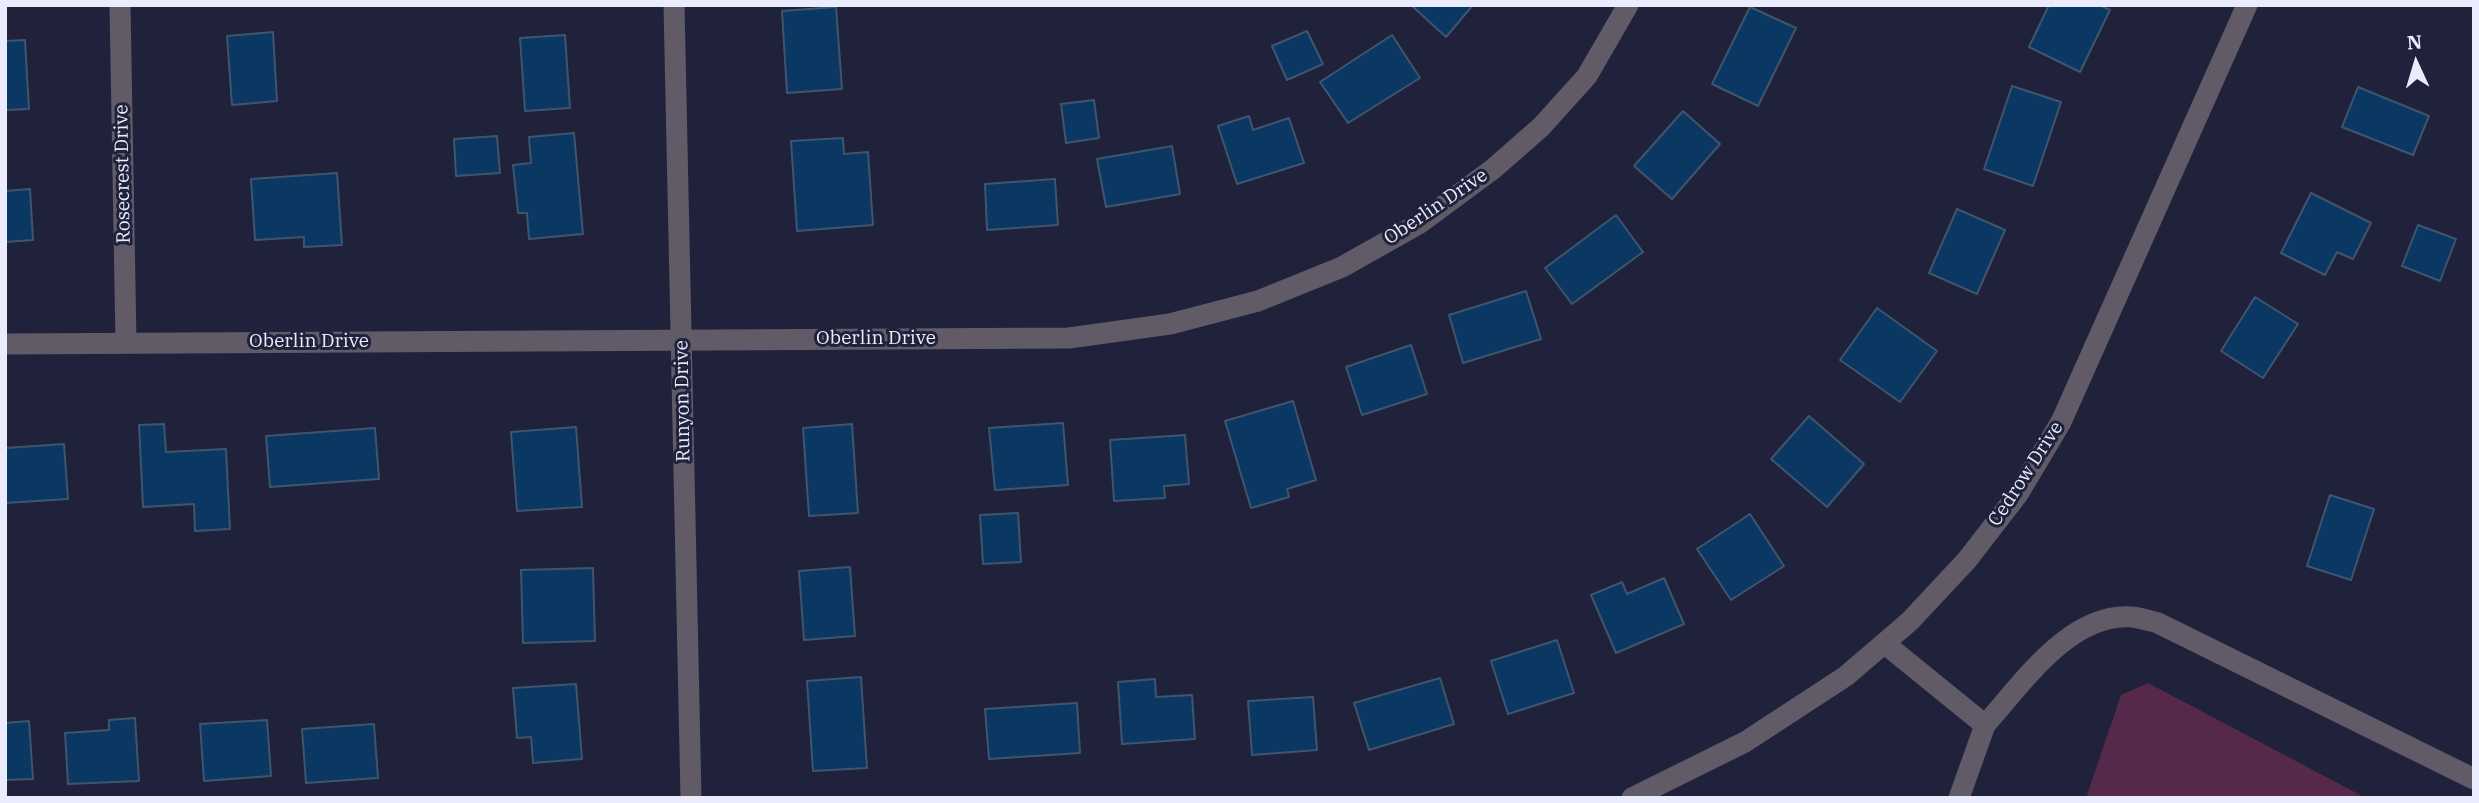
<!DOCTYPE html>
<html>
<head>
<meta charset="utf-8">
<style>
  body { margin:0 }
  #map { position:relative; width:2479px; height:803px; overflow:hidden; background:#20213b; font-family:"IBM Plex Serif",serif }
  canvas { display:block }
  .frame { position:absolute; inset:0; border:7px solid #eaecfe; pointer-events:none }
  .north { position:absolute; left:2381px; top:28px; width:70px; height:70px; -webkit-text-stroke:5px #20213b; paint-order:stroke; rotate:356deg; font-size:19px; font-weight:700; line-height:28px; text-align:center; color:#eaecfe }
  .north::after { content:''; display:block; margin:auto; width:24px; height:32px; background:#eaecfe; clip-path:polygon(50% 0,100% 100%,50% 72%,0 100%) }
</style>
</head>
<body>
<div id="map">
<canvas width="2479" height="803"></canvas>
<div class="frame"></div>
<div class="north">N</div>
</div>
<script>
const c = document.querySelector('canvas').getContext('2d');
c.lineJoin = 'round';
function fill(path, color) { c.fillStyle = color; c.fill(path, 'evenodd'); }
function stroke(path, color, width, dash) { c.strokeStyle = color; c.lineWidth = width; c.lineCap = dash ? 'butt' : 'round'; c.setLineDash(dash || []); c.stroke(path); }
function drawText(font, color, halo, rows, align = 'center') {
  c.font = font + ' "IBM Plex Serif",serif'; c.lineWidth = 6; c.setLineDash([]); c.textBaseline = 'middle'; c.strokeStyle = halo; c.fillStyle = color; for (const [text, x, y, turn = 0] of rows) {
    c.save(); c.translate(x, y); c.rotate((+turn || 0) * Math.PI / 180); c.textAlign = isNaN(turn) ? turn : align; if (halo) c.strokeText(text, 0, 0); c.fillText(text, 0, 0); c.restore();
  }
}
fill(new Path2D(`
  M2148 683 2366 798H2086L2121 695Z`), '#56294b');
const building = new Path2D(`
  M1411 5H1473L1446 37Z
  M2049 5H2099L2110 10 2080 72 2029 47Z
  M836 7 842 89 787 93 782 11Z
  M1750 7 1796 28 1758 106 1712 84Z
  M1307 31 1323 64 1287 80 1272 46Z
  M273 32 277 101 232 105 227 36Z
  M565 35 570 108 525 111 520 38Z
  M1392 35 1420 78 1348 123 1320 82Z
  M25 40 29 109 5 110V41Z
  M2012 86 2061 102 2033 186 1984 169Z
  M2358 87 2429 116 2413 155 2342 127Z
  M1094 100 1099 138 1066 143 1061 104Z
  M1683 111 1720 144 1672 199 1634 166Z
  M1249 116 1253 130 1289 118 1304 163 1237 184 1218 126Z
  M574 133 583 234 529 239 527 213H518L513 165 531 163 529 137Z
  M497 136 500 173 456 176 454 139Z
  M843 138 844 154 868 152 873 225 797 231 791 141Z
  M1172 146 1180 194 1106 207 1097 159Z
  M337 173 342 245 304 247V237L255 240 251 179Z
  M1055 179 1058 225 987 230 985 184Z
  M30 189 33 240 5 242V191Z
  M2311 193 2371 223 2353 259 2337 252 2325 275 2281 253Z
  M1957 209 2005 230 1977 294 1929 273Z
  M1616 215 1643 252 1572 304 1545 268Z
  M2418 225 2456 239 2440 281 2402 266Z
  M1526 291 1541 339 1463 363 1449 315Z
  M2255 297 2298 324 2263 378 2221 351Z
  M1877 308 1937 351 1900 402 1840 360Z
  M1411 345 1427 394 1362 415 1346 367Z
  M1293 401 1316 480 1287 489 1289 497 1251 508 1225 421Z
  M1809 416 1864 464 1827 507 1771 459Z
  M1063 423 1068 485 995 490 989 428Z
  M164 424 166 452 226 449 230 529 195 531 194 504 143 507 139 425Z
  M852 424 858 513 809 516 803 428Z
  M576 427 582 507 517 511 511 432Z
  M375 428 379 479 270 487 266 436Z
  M1185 435 1189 484 1164 486 1165 498 1114 501 1110 440Z
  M64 444 68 499 5 503V448Z
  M2330 495 2374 509 2351 580 2307 566Z
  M1018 513 1021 562 983 564 980 515Z
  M1750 514 1784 566 1731 600 1697 549Z
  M850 567 855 636 804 640 799 571Z
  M593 568 595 641 523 643 521 570Z
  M1664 578 1684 624 1616 653 1591 595 1622 582 1627 594Z
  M1557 640 1574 693 1508 714 1491 661Z
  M861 677 867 768 813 771 807 681Z
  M1440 678 1454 724 1369 750 1354 703Z
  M1155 679 1156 697 1192 695 1195 739 1122 744 1118 682Z
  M576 684 582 759 533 763 531 737 517 738 513 688Z
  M1313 697 1317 750 1252 755 1248 701Z
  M1077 703 1080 753 989 759 985 709Z
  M135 718 139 781 68 784 65 733 109 730V720Z
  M267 720 271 776 204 781 200 724Z
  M29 721 33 779 5 780V723Z
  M374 724 378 778 306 783 302 729Z`);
fill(building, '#0b3863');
stroke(building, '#3f556d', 2);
stroke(new Path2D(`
  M120 5 126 343
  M674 5 691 798
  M5 344 1069 338 1170 324 1258 301 1342 267 1420 223 1493 169 1541 127 1587 76 1628 5
  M1884 643 1985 725 1959 798
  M1985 725C2022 684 2070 612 2132 617 2141 618 2150 621 2158 623L2474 779
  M1632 798 1745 742 1846 676 1910 621 1967 560 2018 494 2061 422 2247 5`), '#615b67', 21);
drawText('19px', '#eaecfe', '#20213b', [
  ["Rosecrest Drive",123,174,-91],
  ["Oberlin Drive",1436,207,-34],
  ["Oberlin Drive",876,339],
  ["Oberlin Drive",309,342],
  ["Runyon Drive",683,401,-91],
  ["Cedrow Drive",2026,474,-57]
]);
</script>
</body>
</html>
